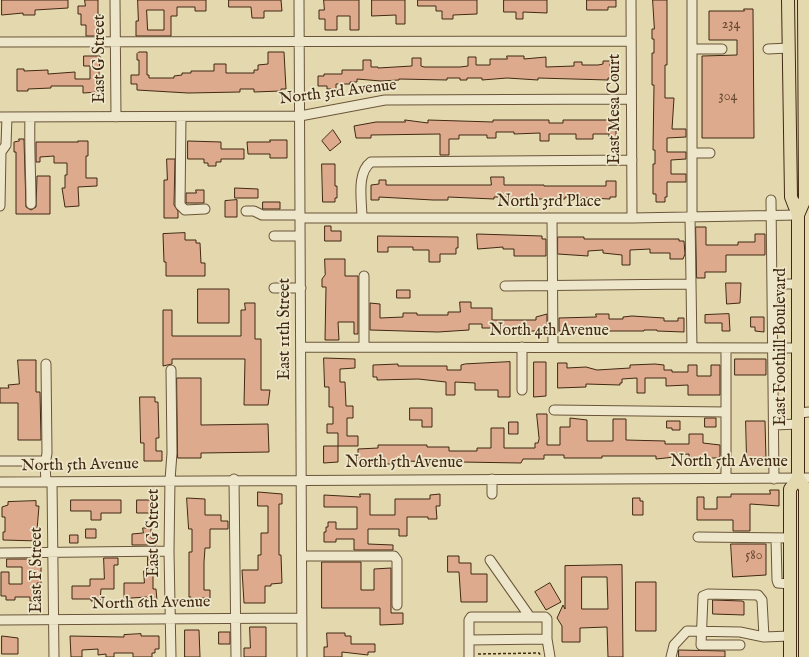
<!DOCTYPE html>
<html>
<head>
<meta charset="utf-8">
<style>
  body { margin:0 }
  canvas { display:block; background:#e4d9ae }
</style>
</head>
<body>
<canvas width="809" height="657"></canvas>
<script>
const c = document.querySelector('canvas').getContext('2d');
c.lineJoin = 'round';
function fill(path, color) { c.fillStyle = color; c.fill(path, 'evenodd'); }
function stroke(path, color, width, dash) { c.strokeStyle = color; c.lineWidth = width; c.lineCap = dash ? 'butt' : 'round'; c.setLineDash(dash || []); c.stroke(path); }
function drawText(font, color, halo, rows, align = 'center') {
  c.font = font + ' "IM FELL English",serif'; c.lineWidth = 3.5; c.setLineDash([]); c.textBaseline = 'middle'; c.strokeStyle = halo; c.fillStyle = color; for (const [text, x, y, turn = 0] of rows) {
    c.save(); c.translate(x, y); c.rotate((+turn || 0) * Math.PI / 180); c.textAlign = isNaN(turn) ? turn : align; if (halo) c.strokeText(text, 0, 0); c.fillText(text, 0, 0); c.restore();
  }
}
const building = new Path2D(`
  M2 0H68V8L35 10V15H23V13L2 15Z
  M85 0H98V15H101V36H86V25H81V14H78V6H85Z
  M138 0H206V11H195V7H177V16H171V36H136V21H138ZM147 10H164V30H148Z
  M229 0H281L282 11H264V18H252L251 7H229Z
  M324 0H359V30H350V16H337V30H325V19H319V10H324Z
  M372 0H405V24H396V15L372 16Z
  M418 0H477V14L453 15V19H442V11H436V6H418Z
  M504 0H547V13L523 12V19H516V12H504Z
  M587 0H616V7H608V10H587Z
  M653 0H667V65H665V98H674L672 129H686V137L667 138V152H686V159L671 160V174H686V182H667V197H665V202H656V194H653V164H655V150H653L654 85H652V53H654V39H652V29H654Z
  M744 9H753L754 138H702V56L737 55V40H709V11H744Z
  M139 52H147V75H149V78H174V76L182 75V73H191V71H214V64H226V73H254V70H258V65L268 64V52H284L286 89H281V91L254 92V89H240V92L188 93 137 90V84H131V75H139V60H137V54Z
  M84 56H100L98 92 83 93V86H51V88L28 89V91H17V69H24V71L48 70V74L75 72V79H90V66H84Z
  M507 56H524V59L546 57V67L574 66V62H582V65H598L603 64V61H610V67H616V78H608V80L538 78V80L507 78 482 80V78H467V80H460V78H447V80L399 79V80L381 81 357 79V82H350V84H336V89H327V86H318V76H324V74H342V70H363V60H371V67H378V68L412 66V58H421V66L424 67H460L468 66V57H476V65H490V59H507Z
  M405 120 428 123V120L493 122V120H549V123H563V120H616V140H609V134H593V139H576V134H549V141H540V133L514 134V132H496V138H487V135H459V139H449V155H440V134L371 135V138H356L354 126 376 122H405Z
  M333 130 341 142 330 151 322 141Z
  M19 139H24L26 207 31 210 36 207 37 176H50V214H16V152H14V142L19 141Z
  M270 140H287V158H270V154H248L247 142H270Z
  M78 141H88V156H86V178H97V186L78 187 79 206 65 207 62 188H65V175H67V163H54V156L40 157V162H36V142H78Z
  M188 141 221 142V149H244V159H221V162H216V166H208V163H204V159H188Z
  M167 159H175L174 205 178 211V218H164V180H167Z
  M322 164H335V186H337V198H335V202H323Z
  M491 177H504V185H544V186H606V181H616V197H610V199L565 197V199H509V197H494V199L448 197V200H433L379 197V200H371V185L379 184V180H386V185H491Z
  M235 188 258 189V198H235Z
  M196 190H204V203H186V193H196Z
  M237 200V217H225V201Z
  M263 202H280V209H263Z
  M325 226H331V231H341V241H325Z
  M696 227H706V245H738V242H755V234H765V255H726V272H705V278H697Z
  M185 233V240H196V243H200L201 263H205V276H166V262H164L163 234Z
  M477 234 542 236V239H546V256H514V249H503V247L478 249Z
  M378 236 458 237V248H456V254H440V262H429V250H413V247H388V252H378Z
  M558 237H584V239H679V241H684L685 254 683 259H670V253H650V249L630 250V265H622V255L603 253V250L588 251V256L558 254Z
  M325 259H345V276H358V334H354V322H338L339 340H325L326 287H322V279L325 275Z
  M726 283H741L740 303 727 304Z
  M198 289H229V323H198Z
  M397 290H410V298H397Z
  M460 302H471V308H492V320H536V317L547 314V331H495V328H482V324H469V330L438 332 370 330V303L380 304V318L403 317V313H417V315H448V312H460Z
  M245 303H255V339H261V390H270L268 405H244L245 359H172V364L163 366V310H172V336H241V310H245Z
  M596 314H609V319H623V317L632 316 664 318V321H678V318H684V332L657 331V330H644V331H559V318L596 317Z
  M729 314 730 331H722V323H705V315Z
  M751 317H764V332L755 331V327H751Z
  M324 358 355 359V368L340 369V382H345L346 406H353V418H347V436H358V446H338V433H327V424H333V407H329V387H325Z
  M735 359H766V375H735Z
  M18 360H36V392H40L41 440H18V403H0V388H9L8 385 19 384Z
  M510 362V397H498V390H475V383L455 382V395H446V382L418 379 377 380V377H373V365L398 364V366H447V370H461V365L465 364Z
  M534 362H546V396L534 397Z
  M558 363H567V368L586 367 597 370 630 368V365L655 364 664 365V370H672V372H688V365H697V376H711V365H720V395H688V385L666 386V378H645V393H637V378L622 379V383H620V385L586 384V387L558 388Z
  M177 378H201V425L268 424 269 452 201 453V458H178Z
  M140 397H155V402H158L159 438H156V451H162V461H144V443H141Z
  M410 408H432V427H422V420H410Z
  M537 414H547V445H560V427H570V418L587 420V441H613V419H626V440L665 441V444H689V434H703V443L720 445V456L719 458H689V454L675 455V457L656 459V456H602V458H564V455H544V459H523L521 463 400 461V462L389 464 358 463V449L378 448V445H427V447H449V451H477V448H491V428H504V448H535V443H538L539 439Z
  M705 418H716V427H705Z
  M667 421H680V430H672V428H667Z
  M746 421H765L766 460H747Z
  M509 422H518V434H509Z
  M324 446H338V462L324 463Z
  M770 490H779V506L750 504V531H733V520H697V497H704V509H717V497H731V494H770Z
  M258 492 282 494V504H279V555H281L282 583 271 584V586H265V603H244L242 570H258V555H261V533H268V506H258Z
  M360 494H370V515H395V499H430V495L440 494V506H436L437 519H428V517H407V536H399V529H368V544L393 545V550H354V539H336V542H324V532H326V527H328V522H336V529H357V507H324V495L360 497Z
  M187 498 205 499V515H221V521H228V529H210V548H205L204 562V590H210V598H202V605H193V602H191V597H189V552H192V529H189Z
  M633 498H640V501H643V515H633Z
  M71 500H121V513H101V520H91V511H71Z
  M137 500H154V513H137Z
  M36 501V506H39L37 530H39V541L3 540V532H5V517H2V507L8 505V502Z
  M143 528H151V538H156V545H132V534L143 533Z
  M86 529H96V538H86Z
  M70 535H78V543H70Z
  M731 544H766V575L733 577Z
  M448 556H459V563H471V574H487V602H461L459 572H448Z
  M148 557H156V568H148Z
  M104 558H118V565H114V589H101L100 601H91V599H72V586H90V579H104Z
  M7 559H30V564L41 563V583H37L38 601H30V597H15V600H6V596H1V572H9V584H22V567H7Z
  M322 562H361V590H374V569L391 568V613H403V624L380 625V608H322Z
  M622 565 623 657H608L607 627 580 628V642H562V626L557 618 563 605 565 609V566ZM582 577H607L608 609H582Z
  M144 571H153V589H156L157 601H147V597L131 598V601H124V583H144Z
  M636 582H656V631H636Z
  M550 583 561 602 546 610 535 592Z
  M713 600 742 601 744 602V615L713 614Z
  M250 627H266V657H244V648H250Z
  M185 630H199L200 657H185Z
  M219 632H230V644H219Z
  M327 633H345V636H351V644H375V652H368V655L342 652V657H324V647H327Z
  M141 634V636H159V649H155V653H152V657H133V653H114V657H106V654L98 655V649L82 650V657H71L70 636 124 637V635Z
  M2 636 18 638V654H2Z
  M679 650 725 651V657H679Z`);
fill(building, '#ddaa8d');
stroke(building, '#412912', 1);
const minor = new Path2D(`
  M115 0 116 117
  M299 0 302 657
  M631 0 632 218
  M692 0V217
  M0 42 631 41
  M692 49H722
  M768 49 789 48
  M0 117 300 116 385 100 631 99
  M30 117C29 147 31 175 31 204
  M181 117 180 205 185 210 205 209
  M692 153H710
  M771 200 774 479
  M0 206 1 152 6 145 7 117
  M246 211H254L262 215H300
  M690 217 692 348
  M300 218H632L798 215
  M362 218C362 201 356 173 371 162L632 160
  M552 218 553 347
  M274 236H300
  M772 284H798
  M505 286 691 284
  M274 288H301
  M301 347 797 348
  M364 347V276
  M522 347V390
  M726 348V478
  M554 410 726 412
  M799 413 809 412
  M774 425 799 424
  M0 461H41L45 465 46 482
  M45 465 47 453 46 364
  M234 479 236 657
  M492 479V494
  M0 482 809 478
  M52 482 54 657
  M698 537 790 538
  M776 538 777 580 778 583 790 584
  M0 553 169 551
  M302 556H394L397 560V605
  M490 560 530 617
  M471 617H545L547 619V639L469 640V620Z
  M0 620 302 618
  M547 639 550 657
  M469 640V657
  M740 645H701L703 596 708 594 758 595 762 600 764 637
  M171 657 169 551 170 480 172 453 171 370
  M671 657 674 645 687 631 740 632 764 637 790 636`);
const major = new Path2D(`
  M788 0 791 197 798 215V478L805 488V657
  M798 215 805 199 804 0
  M790 657V489L798 478`);
stroke(minor, '#6a5539', 11);
stroke(major, '#412912', 14);
stroke(new Path2D(`
  M478 654 539 653 541 656`), '#412912', 1.5, [3, 2]);
stroke(minor, '#ede6ca', 9);
stroke(major, '#e4d9ae', 12);
drawText('14px', '#684931', null, [
  ["234",731,25],
  ["304",728,97],
  ["580",754,556]
]);
drawText('16px', '#412912', '#ede6ca', [
  ["East G Street",101,59,-90],
  ["North 3rd Avenue",338,93,-7],
  ["East Mesa Court",616,109,-90],
  ["North 3rd Place",549,203],
  ["East 11th Street",286,329,-90],
  ["North 4th Avenue",549,332],
  ["East Foothill Boulevard",782,347,-90],
  ["North 5th Avenue",729,463],
  ["North 5th Avenue",404,464],
  ["North 5th Avenue",80,466,-1],
  ["East G Street",155,533,-90],
  ["East F Street",38,570,-90],
  ["North 6th Avenue",151,604,-1]
]);
</script>
</body>
</html>
